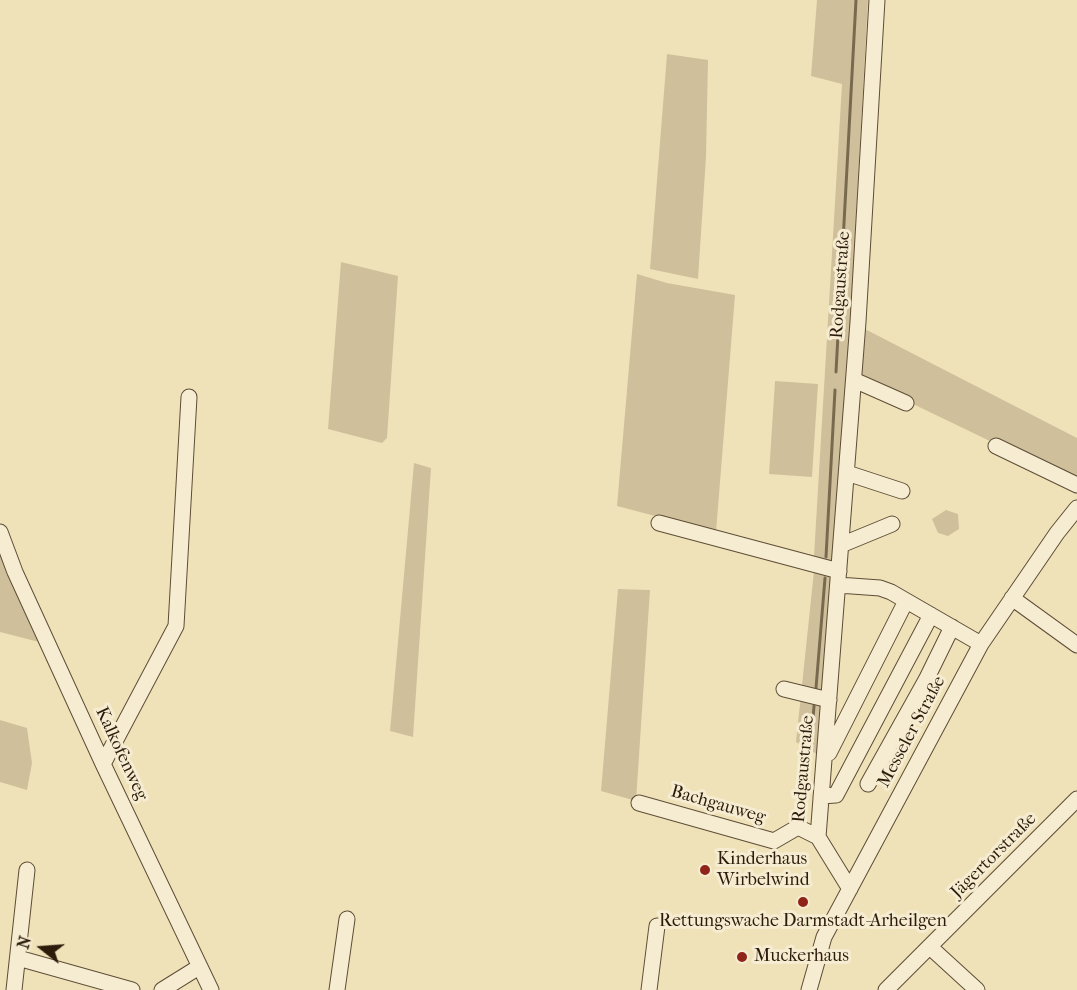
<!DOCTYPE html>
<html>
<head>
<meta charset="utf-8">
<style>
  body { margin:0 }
  #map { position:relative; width:1077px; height:990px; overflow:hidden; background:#f0e2b8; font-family:"IM FELL French Canon",serif }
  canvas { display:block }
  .north { position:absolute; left:12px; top:918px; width:60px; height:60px; -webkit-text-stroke:4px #f5ecd1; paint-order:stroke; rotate:287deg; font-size:16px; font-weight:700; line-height:24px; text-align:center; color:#2c1b0b }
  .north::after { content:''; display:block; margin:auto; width:21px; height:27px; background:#2c1b0b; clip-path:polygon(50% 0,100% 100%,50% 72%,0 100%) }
</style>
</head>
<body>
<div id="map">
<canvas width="1077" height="990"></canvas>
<div class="north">N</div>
</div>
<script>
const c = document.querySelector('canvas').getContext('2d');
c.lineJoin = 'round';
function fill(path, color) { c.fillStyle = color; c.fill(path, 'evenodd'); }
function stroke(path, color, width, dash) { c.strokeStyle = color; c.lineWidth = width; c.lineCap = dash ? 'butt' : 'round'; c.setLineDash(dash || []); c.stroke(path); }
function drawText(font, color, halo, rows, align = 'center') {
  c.font = font + ' "IM FELL French Canon",serif'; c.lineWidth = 6; c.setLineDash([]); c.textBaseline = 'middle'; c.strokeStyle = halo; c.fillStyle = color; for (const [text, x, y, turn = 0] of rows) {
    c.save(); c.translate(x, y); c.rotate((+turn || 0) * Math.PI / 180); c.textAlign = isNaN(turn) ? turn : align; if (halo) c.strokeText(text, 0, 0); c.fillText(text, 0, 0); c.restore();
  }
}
fill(new Path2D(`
  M817 0H868L837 563 814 556 842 84 811 76Z
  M667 54 708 60 706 157 698 279 650 269Z
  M341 262 398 276 387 438 382 443 328 429Z
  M637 274 667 283 735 295 716 532 617 506Z
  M861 327 1077 438V483L859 378Z
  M775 381 818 384 812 477 769 474Z
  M414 463 431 468 413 737 390 731Z
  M946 510 958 514 959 529 948 536 938 533 932 519Z
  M0 552 43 643 0 632Z
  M814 571 835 578 820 756 796 742Z
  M618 589 650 590 636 801 601 791Z
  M0 720 27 728 32 763 27 790 0 782Z`), '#cfc09b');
stroke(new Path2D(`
  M836 372 856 0
  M826 557 835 390
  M816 688 825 578
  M812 732 814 706`), '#796a4f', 3);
const minor = new Path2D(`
  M854 380 906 403
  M996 446 1077 485
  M847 473 902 491
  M659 523 839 571
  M0 532 15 572 103 764 211 990
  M841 545 892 524
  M838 585 880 588 891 592 981 644
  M1012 598 1077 645
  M784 689 829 700
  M829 753 906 601
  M103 764 176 626 189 397
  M868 784 926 680 952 627
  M821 796 836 795 931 615
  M639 803 774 841 798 827 818 837
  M850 889 818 837 858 322 877 0
  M930 947 977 990
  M18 958 132 990
  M14 990 27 870
  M162 990 199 967
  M337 990 347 919
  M649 990 657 926
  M809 990 824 937 981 644 1057 533 1077 508
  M886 990 1077 799`);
stroke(minor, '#5d4d36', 17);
stroke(minor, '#f5ecd1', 15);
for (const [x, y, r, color] of [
  [705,870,6,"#8f2418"],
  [803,902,6,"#8f2418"],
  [742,957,6,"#8f2418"]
]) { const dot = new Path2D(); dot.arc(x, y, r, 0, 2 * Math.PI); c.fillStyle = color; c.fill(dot); stroke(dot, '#f5ecd1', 2); }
drawText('18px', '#2c1b0b', '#f5ecd1', [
  ["Rodgaustraße",841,285,-86],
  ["Messeler Straße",912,732,-62],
  ["Kalkofenweg",121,754,65],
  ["Rodgaustraße",804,769,-85],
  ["Bachgauweg",718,805,16],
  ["Jägertorstraße",994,856,-45]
]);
drawText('18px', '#2c1b0b', '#f5ecd1', [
  ["Kinderhaus",717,860],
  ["Wirbelwind",717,881],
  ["Rettungswache Darmstadt-Arheilgen",803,922,"center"],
  ["Muckerhaus",754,957]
], 'left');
</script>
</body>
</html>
